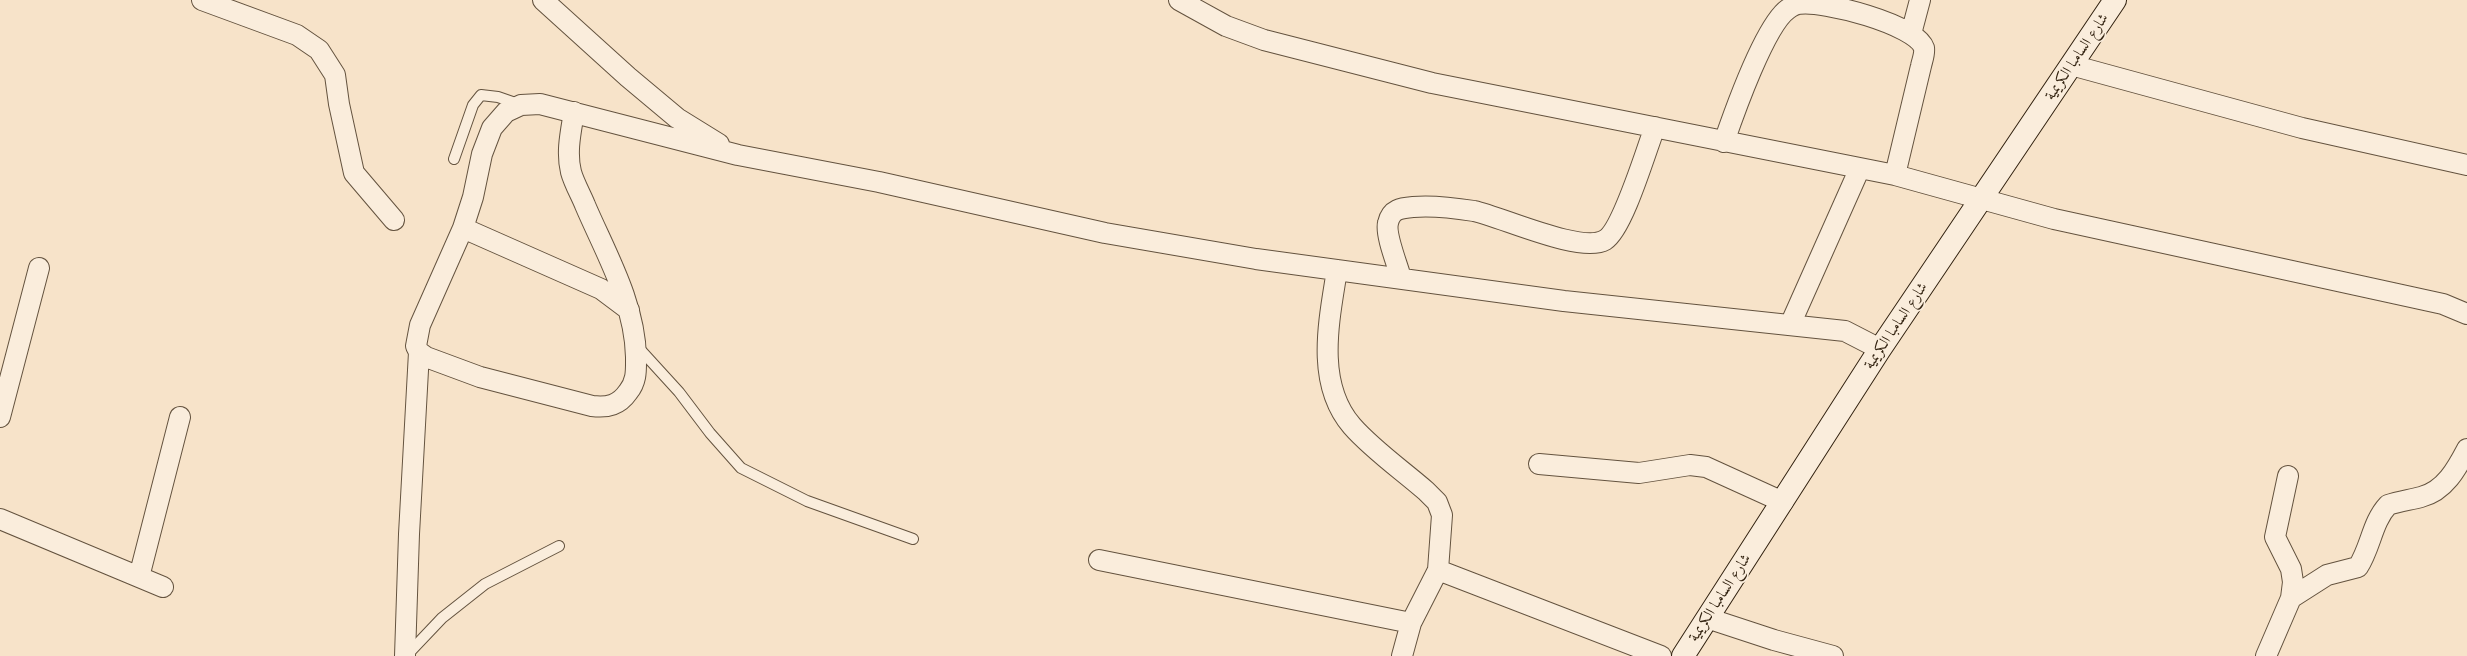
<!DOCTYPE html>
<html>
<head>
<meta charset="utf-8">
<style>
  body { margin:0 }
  canvas { display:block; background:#f7e3c9 }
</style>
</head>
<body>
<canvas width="2467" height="656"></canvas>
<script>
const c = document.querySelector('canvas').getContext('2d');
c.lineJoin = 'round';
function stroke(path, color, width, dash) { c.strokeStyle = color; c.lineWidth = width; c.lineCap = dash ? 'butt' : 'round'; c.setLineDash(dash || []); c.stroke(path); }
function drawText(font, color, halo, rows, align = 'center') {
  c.font = font + ' "Old Standard TT",Amiri,serif'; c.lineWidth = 3.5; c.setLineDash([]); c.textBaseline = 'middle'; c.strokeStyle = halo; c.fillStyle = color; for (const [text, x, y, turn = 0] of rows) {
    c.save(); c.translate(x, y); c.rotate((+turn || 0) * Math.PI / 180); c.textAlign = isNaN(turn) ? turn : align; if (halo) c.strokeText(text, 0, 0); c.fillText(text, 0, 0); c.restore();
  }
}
const service = new Path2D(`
  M454 159 473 105 481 95 498 97 521 105
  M637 346 679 392 710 433 741 468 807 501 913 539
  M406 656 442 618 485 584 559 546`);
const minor = new Path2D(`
  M202 0 297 35 319 50 335 75 339 104 354 173 394 220
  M543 0 628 77 677 118 719 144
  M1179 0 1226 26 1264 40 1432 83 1895 175 2054 219 2443 304 2467 314
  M1911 34 1920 0
  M2071 65 2302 128 2467 165
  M574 112C571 131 566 152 571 172 574 183 581 195 585 205 606 254 635 303 636 357 636 370 637 381 628 392 619 405 608 408 592 406L480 377 426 357 419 352 416 346 420 325 463 228 473 197 482 154 492 128 506 112 521 105 540 104 738 155 879 182 1105 233 1256 259 1564 301 1845 331 1880 349
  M1724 142C1734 113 1765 25 1788 9 1791 7 1796 4 1799 4 1822 0 1916 24 1924 48 1925 54 1922 61 1921 66L1895 175
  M463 228 601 289 629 310
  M1337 270C1329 321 1315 383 1352 426 1373 450 1402 470 1426 491L1437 502 1442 515 1438 570 1411 623 1402 656
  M1401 278C1398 266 1385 235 1388 223 1391 209 1401 208 1413 207 1432 205 1455 208 1474 211 1502 217 1581 254 1605 240 1623 229 1646 150 1655 127
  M1790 325 1859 170
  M0 417 39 268
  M1539 464 1639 473 1690 465 1706 467 1783 502
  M0 519 163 587
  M1099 560 1411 623
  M1438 570 1661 656
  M139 577 180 417
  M2291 598 2327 575 2358 567C2371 547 2372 522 2388 505 2399 501 2410 500 2421 497 2445 491 2457 468 2467 449
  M1707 618 1774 640 1833 656
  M405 656 409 534 419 352
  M2266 656 2291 598 2293 582 2291 569 2275 537 2288 476`);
const secondary = new Path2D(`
  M1683 656 1880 349 2115 0`);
stroke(service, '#64533f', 12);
stroke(minor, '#64533f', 22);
stroke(secondary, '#332311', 24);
stroke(service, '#faeddc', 10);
stroke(minor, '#faeddc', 20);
stroke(secondary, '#faeddc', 22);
drawText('15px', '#332311', '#faeddc', [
  ["شارع السامبا الكريمية",2077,57,-56],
  ["شارع السامبا الكريمية",1896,326,-56],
  ["شارع السامبا الكريمية",1720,598,-57]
]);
</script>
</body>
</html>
